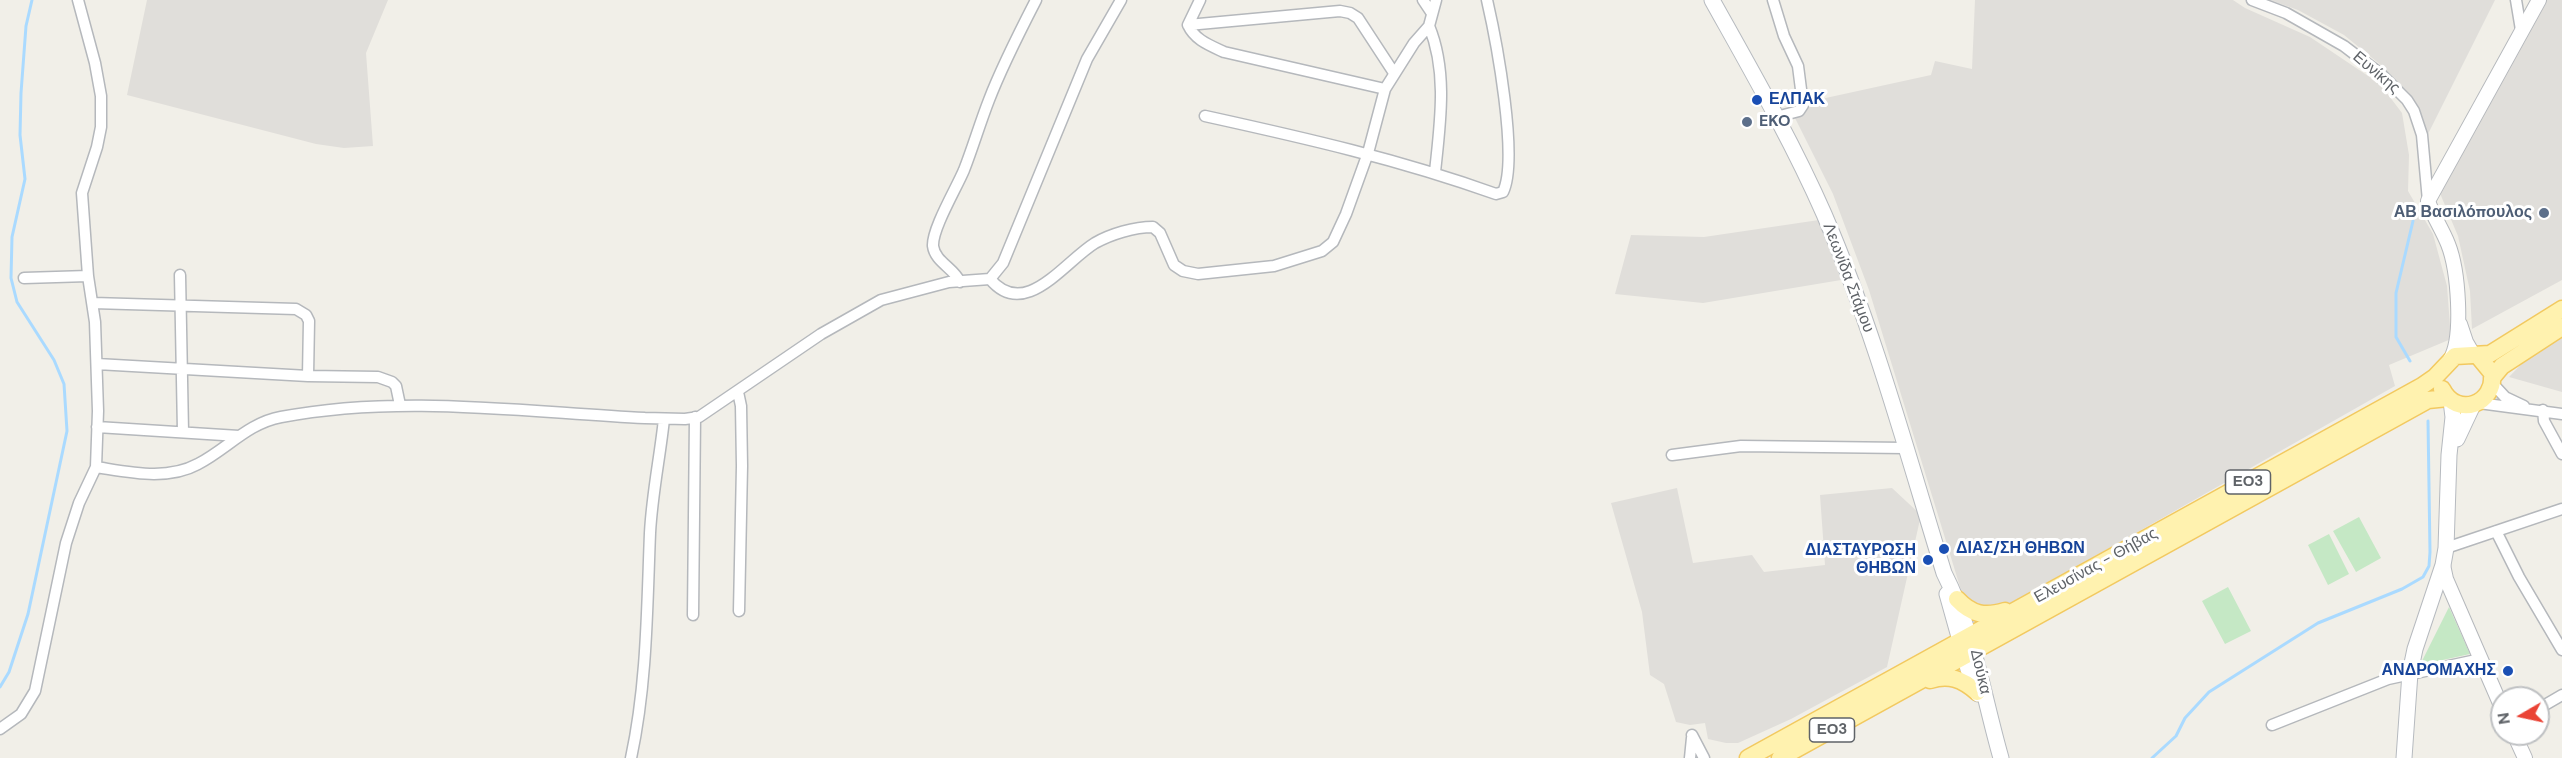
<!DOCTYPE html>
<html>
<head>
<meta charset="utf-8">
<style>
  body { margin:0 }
  #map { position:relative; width:2562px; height:758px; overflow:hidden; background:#f1efe8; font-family:"DM Sans",sans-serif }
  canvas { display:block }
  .north { position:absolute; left:2490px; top:686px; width:60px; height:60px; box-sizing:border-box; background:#fff; border:2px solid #bfc1c3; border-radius:50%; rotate:261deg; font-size:16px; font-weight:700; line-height:24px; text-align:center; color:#5f6368 }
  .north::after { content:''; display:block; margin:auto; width:21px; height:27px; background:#ea4335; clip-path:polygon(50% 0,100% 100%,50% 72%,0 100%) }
</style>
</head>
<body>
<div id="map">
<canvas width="2562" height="758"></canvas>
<div class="north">N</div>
</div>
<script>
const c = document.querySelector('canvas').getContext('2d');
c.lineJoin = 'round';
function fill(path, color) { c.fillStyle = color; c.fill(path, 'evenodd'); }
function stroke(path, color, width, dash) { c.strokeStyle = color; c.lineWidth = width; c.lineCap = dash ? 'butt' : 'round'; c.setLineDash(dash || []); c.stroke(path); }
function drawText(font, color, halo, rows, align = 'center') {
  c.font = font + ' "DM Sans",sans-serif'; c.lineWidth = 6; c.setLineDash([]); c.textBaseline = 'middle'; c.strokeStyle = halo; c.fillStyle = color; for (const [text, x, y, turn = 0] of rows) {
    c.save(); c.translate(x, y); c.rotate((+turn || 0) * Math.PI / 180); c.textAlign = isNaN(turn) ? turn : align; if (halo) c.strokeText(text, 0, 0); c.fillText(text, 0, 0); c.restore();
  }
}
fill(new Path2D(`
  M147 0H388L366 53 373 146 344 148 316 144 127 95Z
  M1975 0H2233L2245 8 2310 37 2380 84 2402 113 2409 155 2408 191 2433 234 2447 286 2451 339 2389 365 2395 386 1972 626 1869 290 1833 194 1789 106 1931 75 1935 61 1972 69Z
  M2270 0H2495L2428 134 2409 93 2382 66 2344 35 2298 10Z
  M2546 0H2562V280L2472 329 2470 291 2458 236 2439 191Z
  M1819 220 1841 280 1703 303 1615 294 1631 235 1704 237Z
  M2562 336V392L2509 377 2532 353Z
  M1677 488 1693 563 1752 555 1764 572 1825 565 1820 495 1892 488 1921 515 1887 667 1791 719 1738 743H1726L1708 739 1705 723 1690 725 1676 722 1664 684 1650 675 1642 612 1611 503Z`), '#e0deda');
fill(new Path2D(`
  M2359 517 2381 558 2356 572 2333 531Z
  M2329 534 2349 574 2328 585 2308 545Z
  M2228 587 2251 631 2225 644 2202 601Z
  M2449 607 2470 654 2420 665Z`), '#c5e8c5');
stroke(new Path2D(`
  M2410 361 2396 337V293L2413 221
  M0 687 9 672 28 614 67 431 64 384 54 360 17 302 11 278 12 237 25 179 20 135 21 93 26 26 32 0
  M2152 758 2176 736 2185 718 2209 692 2318 623 2402 589 2423 577 2429 566 2430 552 2428 421`), '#aadaff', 3);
const minor = new Path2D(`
  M1200 0 1188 25C1195 40 1209 45 1224 52L1385 89
  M1423 0 1431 12
  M1773 0 1784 36 1798 66 1803 105 1799 111 1776 117
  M2252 0 2286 13 2344 46 2382 75 2407 100 2414 111 2422 135 2428 201
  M2516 0 2521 30
  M1188 25 1340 11 1350 13 1358 18 1394 73
  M1429 26C1448 72 1440 124 1435 172
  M1205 116C1305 138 1398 159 1496 194L1503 192C1519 159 1496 39 1487 0
  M180 275 183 432
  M24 278 88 276
  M990 279C1025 321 1064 262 1095 243 1111 234 1134 227 1153 227L1160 233 1174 265 1183 271 1198 274 1274 266 1322 251 1333 242 1346 214 1368 153 1385 89 1414 43 1429 26 1436 0
  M960 282C954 268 935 262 933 246 932 229 956 189 964 170 973 147 980 123 989 100 1002 66 1019 33 1036 0
  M93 303 296 309 306 315 309 321 308 376
  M97 364 308 376 378 377 392 382 396 386 400 405
  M2492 383 2505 397 2524 406
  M738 392 741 406 742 466 739 611
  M2479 403 2562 414
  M2543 410 2544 421 2562 454
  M97 427 239 436
  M1672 455 1741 446 1905 448
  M96 467C129 472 167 481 198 464 227 449 248 423 281 417 401 394 524 412 645 418L685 419 699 417 821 334 881 300 949 282 990 279 1003 263 1087 59 1121 0
  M2496 531 2519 577 2562 650
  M2446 548 2562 509
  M693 615 695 417
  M2538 709 2562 695
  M2272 725 2388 679 2481 659
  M0 729 21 714 35 691 66 543 79 503 96 467 98 411 95 322 88 276 82 193 97 147 101 127V96L95 63 78 0
  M1692 735 1704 758
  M631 758C647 684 647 608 650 533 652 494 660 457 664 419
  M1690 758 1692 738`);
const tertiary = new Path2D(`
  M2460 324 2466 342 2473 354
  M2450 360C2464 337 2458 269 2448 244 2442 229 2433 216 2428 201L2539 0
  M2443 565 2446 579 2502 708
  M2514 734 2525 758`);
const secondary = new Path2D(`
  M1712 0C1751 70 1792 141 1824 214 1874 330 1907 453 1944 573 1974 632 1983 695 2001 758
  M2457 439 2473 405
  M1947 594 1968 669 1978 694
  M2404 758 2410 673 2415 649 2443 565 2446 548 2449 455 2453 417 2451 401`);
const primary = new Path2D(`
  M2492 378 2502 366 2562 327
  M2442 389C2457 419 2496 404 2492 373L2478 356
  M1957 599C1972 615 1985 617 2005 611
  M1930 680C1949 674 1962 679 1977 692
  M1748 758 2422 386 2435 377 2455 356 2490 354 2562 309
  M1780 758 2428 400 2448 398`);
stroke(minor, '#b5b8bc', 13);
stroke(tertiary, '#b5b8bc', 16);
stroke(secondary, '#b6babf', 17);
stroke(primary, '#f2c960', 19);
stroke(minor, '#fff', 10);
stroke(tertiary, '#fff', 14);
stroke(secondary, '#fff', 15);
stroke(primary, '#fff2af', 16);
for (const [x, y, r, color] of [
  [1757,100,6,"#1a4fb4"],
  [1747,122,6,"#5c6f8a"],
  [2544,213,6,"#5c6f8a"],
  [1944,549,6,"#1a4fb4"],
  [1928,560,6,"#1a4fb4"],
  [2508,671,6,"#1a4fb4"]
]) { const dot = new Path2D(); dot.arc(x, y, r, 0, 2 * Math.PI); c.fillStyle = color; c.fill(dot); stroke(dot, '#fff', 2); }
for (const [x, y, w] of [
  [2248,482,45],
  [1832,730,45]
]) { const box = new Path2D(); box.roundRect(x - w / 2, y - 12, w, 24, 4.5); c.fillStyle = '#fff'; c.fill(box); stroke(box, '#5f6368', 1.5); }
drawText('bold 15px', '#5f6368', null, [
  ["ΕΟ3",2248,482],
  ["ΕΟ3",1832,730]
]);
drawText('16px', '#5f6368', '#fff', [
  ["Ευνίκης",2376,73,40],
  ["Λεωνίδα Στάμου",1848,278,69],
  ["Ελευσίνας - Θήβας",2096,566,-29],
  ["Δούκα",1980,672,77]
]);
drawText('bold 16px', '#164399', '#fff', [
  ["ΕΛΠΑΚ",1769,100],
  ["ΔΙΑΣ/ΣΗ ΘΗΒΩΝ",1956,549],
  ["ΔΙΑΣΤΑΥΡΩΣΗ",1916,551,"right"],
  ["ΘΗΒΩΝ",1916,569,"right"],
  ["ΑΝΔΡΟΜΑΧΗΣ",2496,671,"right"]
], 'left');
drawText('bold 16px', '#4e5e75', '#fff', [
  ["EKO",1759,122],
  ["ΑΒ Βασιλόπουλος",2532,213,"right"]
], 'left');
</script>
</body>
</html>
